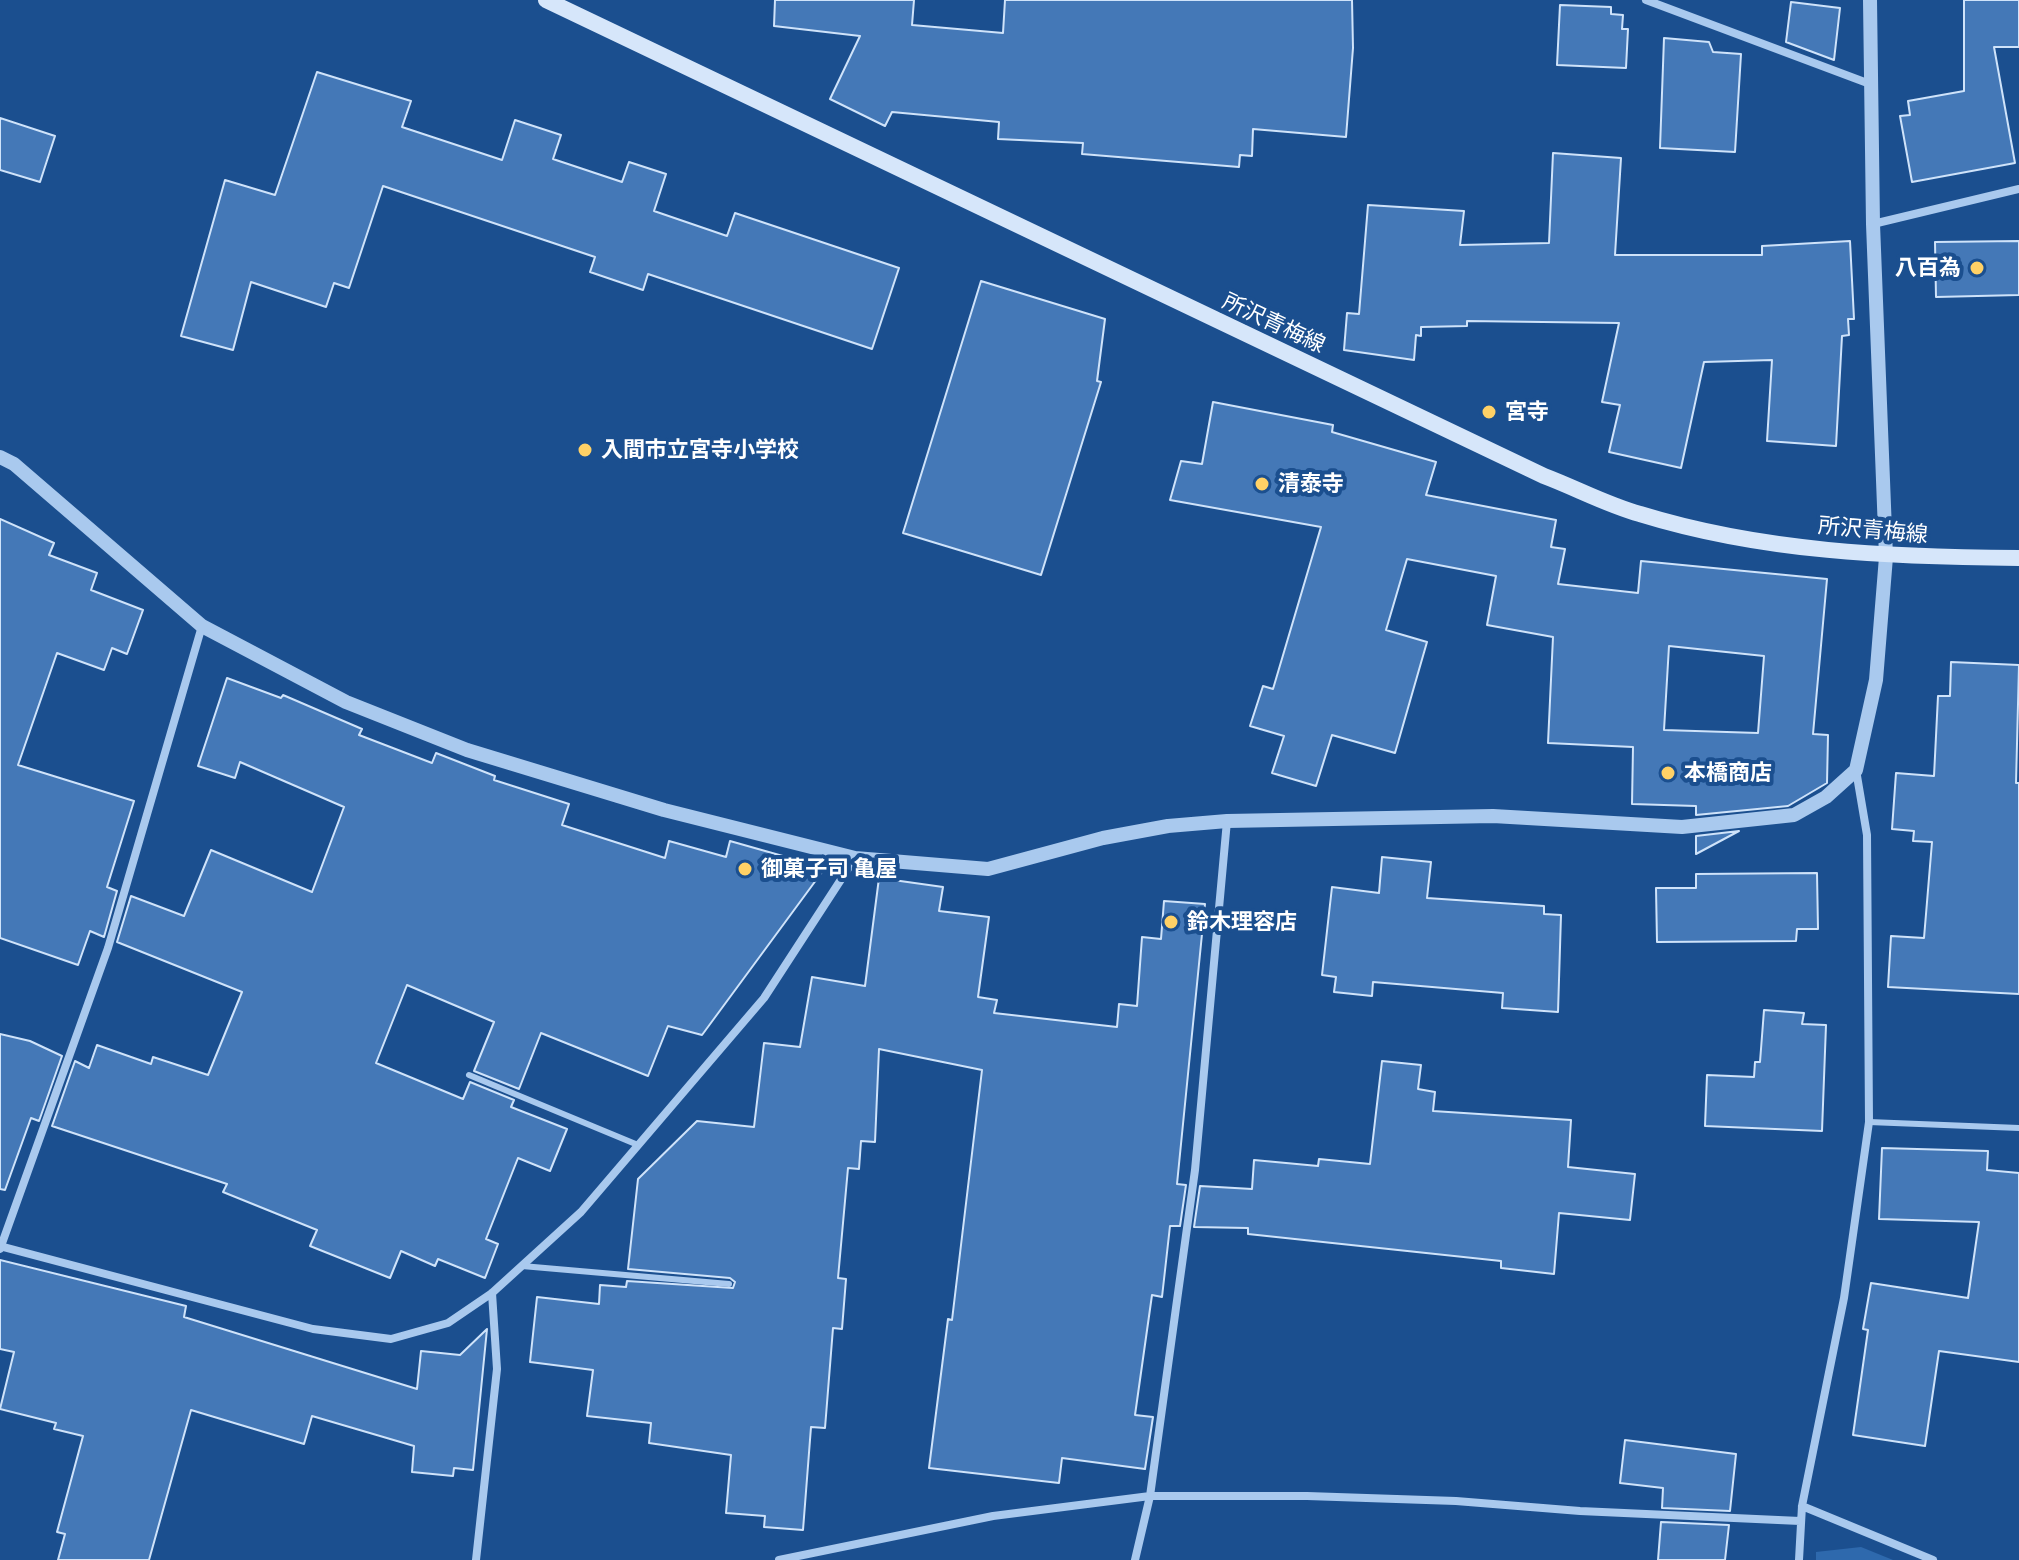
<!DOCTYPE html>
<html>
<head>
<meta charset="utf-8">
<style>
  body { margin:0 }
  canvas { display:block; background:#1b4f8f }
</style>
</head>
<body>
<canvas width="2019" height="1560"></canvas>
<script>
const c = document.querySelector('canvas').getContext('2d');
c.lineJoin = 'round';
function fill(path, color) { c.fillStyle = color; c.fill(path, 'evenodd'); }
function stroke(path, color, width, dash) { c.strokeStyle = color; c.lineWidth = width; c.lineCap = dash ? 'butt' : 'round'; c.setLineDash(dash || []); c.stroke(path); }
function drawText(font, color, halo, rows, align = 'center') {
  c.font = font + ' Commissioner,"Noto Sans JP",sans-serif'; c.lineWidth = 8; c.setLineDash([]); c.textBaseline = 'middle'; c.strokeStyle = halo; c.fillStyle = color; for (const [text, x, y, turn = 0] of rows) {
    c.save(); c.translate(x, y); c.rotate((+turn || 0) * Math.PI / 180); c.textAlign = isNaN(turn) ? turn : align; if (halo) c.strokeText(text, 0, 0); c.fillText(text, 0, 0); c.restore();
  }
}
fill(new Path2D(`
  M1861 1547 1893 1560H1816V1552Z`), '#2e69ad');
const building = new Path2D(`
  M775 0H914L912 25 1003 33 1005 0H1352L1353 48 1346 137 1253 129 1252 156 1240 155 1239 167 1082 154 1083 143 998 139 999 122 892 112 885 126 830 99 860 36 774 26Z
  M1964 0H2019V47H1994L2015 163 1912 182 1900 116 1910 115 1908 101 1964 91Z
  M1791 2 1840 8 1834 60 1786 42Z
  M1560 5 1611 7V14L1623 15 1622 29H1628L1626 68 1557 65Z
  M1664 38 1709 42 1713 52 1741 54 1735 152 1660 148Z
  M317 72 411 101 402 127 502 160 515 120 561 135 553 159 622 182 629 162 666 174 654 211 727 236 735 213 899 268 872 349 648 274 643 290 590 272 595 257 383 186 349 288 334 283 326 307 251 282 233 350 181 336 225 180 275 195Z
  M0 118 55 136 40 182 0 170Z
  M1553 153 1621 158 1615 255H1762V246L1850 241 1854 319H1848L1849 335 1842 336 1836 446 1767 441 1772 360 1704 362 1681 468 1609 452 1620 405 1602 402 1619 323 1467 321V326L1421 327V336L1416 335 1414 360 1344 350 1347 313 1359 314 1368 205 1464 211 1460 245 1549 243Z
  M2019 241V295L1936 297 1935 242Z
  M981 281 1105 319 1097 381 1101 382 1041 575 903 533Z
  M1213 402 1333 425 1332 432 1436 462 1426 495 1556 520 1551 547 1565 549 1558 584 1638 593 1641 561 1827 579 1813 734 1828 735 1827 783 1788 806 1696 815V806L1632 804 1633 747 1548 743 1553 637 1487 625 1496 576 1407 559 1386 630 1427 642 1395 753 1332 735 1316 786 1272 773 1284 736 1250 726 1263 686 1273 689 1321 527 1170 500 1181 461 1202 464ZM1669 646 1764 656 1758 733 1664 730Z
  M0 519 54 543 49 555 97 573 91 590 143 610 127 654 112 648 104 670 57 653 18 765 134 801 107 887 117 891 104 937 90 931 78 965 0 938Z
  M1951 662 2019 665 2016 783H2019V994L1888 987 1891 936 1924 938 1932 842 1913 841 1914 831 1892 829 1896 773 1934 776 1938 696H1950Z
  M227 678 281 698 283 695 362 729 359 735 432 763 436 753 495 776 494 780 569 804 562 825 665 858 669 841 726 857 730 841 825 868 702 1035 668 1026 648 1076 541 1033 519 1089 474 1071 494 1022 407 985 376 1063 463 1099 470 1082 514 1100 511 1107 567 1129 550 1171 518 1158 486 1239 498 1244 485 1278 438 1259 435 1266 401 1251 390 1278 310 1246 317 1230 223 1192 227 1184 52 1126 75 1061 89 1068 97 1045 151 1064 153 1057 208 1075 242 992 117 942 131 896 184 916 211 850 312 892 344 807 240 762 235 778 198 766Z
  M1739 831 1696 854V836Z
  M1382 857 1431 862 1427 898 1544 906V914L1561 915 1558 1012 1502 1008 1503 993 1373 982 1372 996 1334 992 1336 977 1322 975 1332 887 1379 893Z
  M1817 873 1818 929H1797L1796 941 1657 942 1656 888H1696V874Z
  M879 878 943 887 939 911 989 917 978 997 997 1000 994 1013 1117 1027 1119 1004 1137 1006 1142 937 1161 939 1164 901 1205 904 1177 1184 1186 1185 1180 1226H1170L1162 1297 1152 1295 1135 1415 1153 1417 1145 1469 1062 1458 1059 1483 929 1468 948 1319 952 1320 982 1070 879 1049 875 1142 861 1141 859 1169 848 1168 838 1278 846 1279 842 1329 833 1328 825 1428 811 1427 803 1530 764 1527 765 1516 726 1513 731 1455 649 1443 651 1423 587 1416 593 1370 530 1362 537 1297 599 1304 600 1285 626 1287 627 1281 733 1288 735 1282 730 1278 628 1269 638 1179 697 1121 754 1127 764 1043 800 1047 812 977 865 986Z
  M1764 1010 1804 1013 1802 1024 1826 1025 1822 1131 1705 1126 1707 1075 1754 1077 1755 1062H1760Z
  M0 1034 30 1041 62 1056 39 1121 31 1118 5 1190 0 1189Z
  M1382 1061 1421 1065 1418 1089 1435 1092 1433 1111 1571 1120 1568 1167 1635 1174 1630 1220 1559 1213 1554 1274 1501 1268V1261L1248 1234V1228L1194 1227 1200 1186 1252 1189 1254 1160 1318 1166 1319 1159 1370 1164Z
  M1882 1148 1988 1151 1987 1170 2019 1173V1362L1939 1351 1925 1446 1853 1435 1868 1330 1863 1329 1871 1283 1968 1298 1979 1222 1879 1219Z
  M0 1260 186 1306 184 1317 417 1389 421 1351 460 1355 487 1329 473 1470 454 1468 453 1476 412 1472 414 1446 312 1416 304 1444 191 1410 149 1560H58L65 1534 57 1532 83 1436 54 1429 56 1423 0 1409 14 1352 0 1349Z
  M1625 1440 1736 1454 1730 1511 1662 1508 1663 1488 1620 1483Z
  M1661 1522 1729 1525 1725 1560H1658Z`);
fill(building, '#4478b7');
stroke(building, '#cfe3fa', 2);
stroke(new Path2D(`
  M469 1075 638 1145
  M1869 1122 2019 1128
  M522 1266 729 1284`), '#a9c9ee', 6);
stroke(new Path2D(`
  M1646 0 1870 84
  M1873 224 2019 189
  M0 1246 313 1329 391 1339 448 1323 492 1293 581 1212 764 998 855 858
  M0 1249 108 948 202 626
  M1802 1506 1933 1560
  M476 1560 497 1369 492 1293
  M779 1560 993 1516 1150 1496H1307L1456 1501 1580 1511 1800 1521
  M1135 1560 1150 1496 1195 1170 1227 821
  M1799 1560 1802 1506 1844 1298 1869 1122 1867 835 1856 770`), '#a9c9ee', 8);
stroke(new Path2D(`
  M0 457 14 464 202 626 346 702 467 750 664 810 855 858 988 869 1103 838 1168 826 1227 821 1493 816 1682 827 1794 815 1826 797 1856 770 1876 680 1886 557 1873 224 1870 0`), '#a9c9ee', 14);
stroke(new Path2D(`
  M546 0 1544 476C1576 488 1607 505 1640 514 1763 552 1891 557 2019 558`), '#d6e6fa', 16);
for (const [x, y, r, color] of [
  [1977,268,8,"#ffd166"],
  [1489,412,8,"#ffd166"],
  [585,450,8,"#ffd166"],
  [1262,484,8,"#ffd166"],
  [1668,773,8,"#ffd166"],
  [745,869,8,"#ffd166"],
  [1171,922,8,"#ffd166"]
]) { const dot = new Path2D(); dot.arc(x, y, r, 0, 2 * Math.PI); c.fillStyle = color; c.fill(dot); stroke(dot, '#1b4f8f', 3); }
drawText('bold 22px', '#fff', '#1b4f8f', [
  ["八百為",1961,268,"right"],
  ["宮寺",1505,412],
  ["入間市立宮寺小学校",601,450],
  ["清泰寺",1278,484],
  ["本橋商店",1684,773],
  ["御菓子司 亀屋",761,869],
  ["鈴木理容店",1187,922]
], 'left');
drawText('22px', '#fff', '#1b4f8f', [
  ["所沢青梅線",1274,323,25],
  ["所沢青梅線",1873,530,5]
]);
</script>
</body>
</html>
